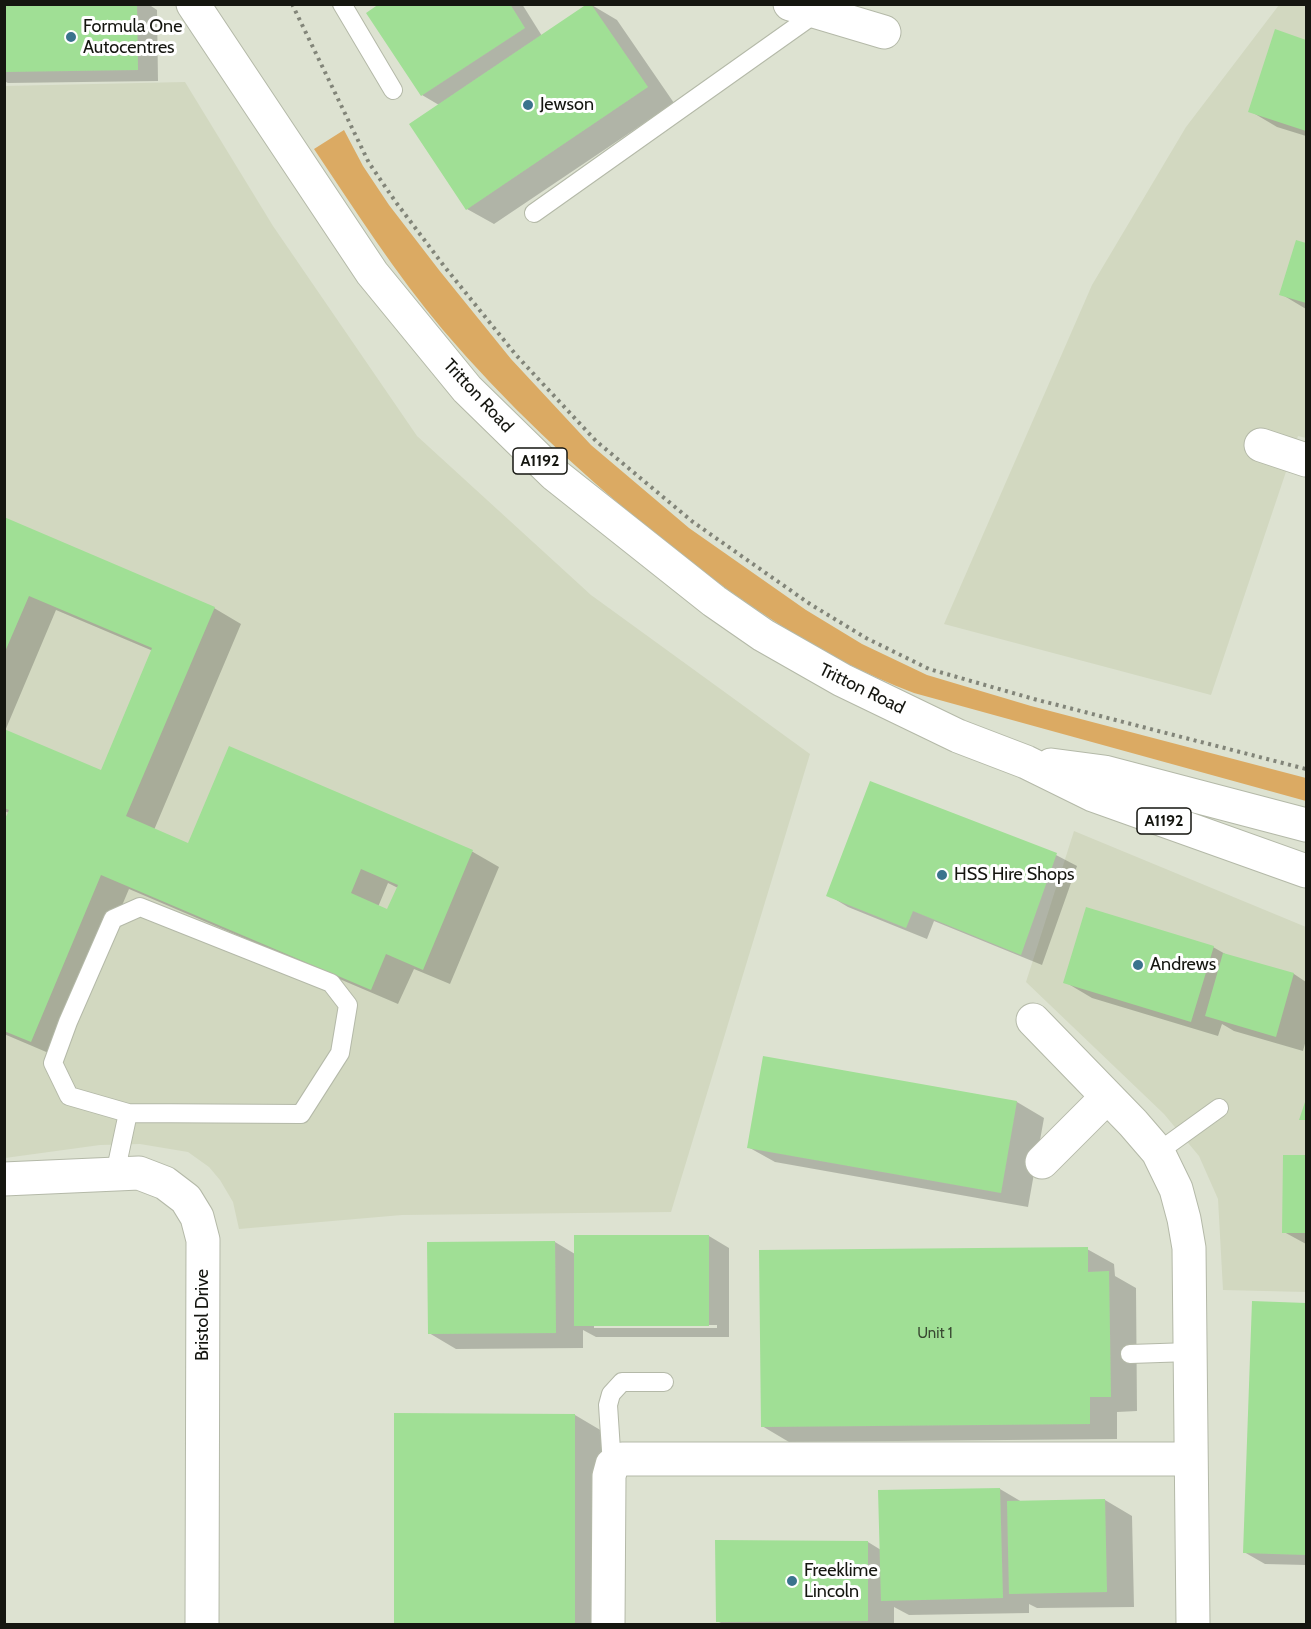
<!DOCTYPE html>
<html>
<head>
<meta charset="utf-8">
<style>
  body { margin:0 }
  #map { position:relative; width:1311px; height:1629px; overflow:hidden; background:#dde2d1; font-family:Cabin,sans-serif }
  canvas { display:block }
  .frame { position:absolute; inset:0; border:6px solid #151610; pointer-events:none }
</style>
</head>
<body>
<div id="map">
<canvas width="1311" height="1629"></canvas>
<div class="frame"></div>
</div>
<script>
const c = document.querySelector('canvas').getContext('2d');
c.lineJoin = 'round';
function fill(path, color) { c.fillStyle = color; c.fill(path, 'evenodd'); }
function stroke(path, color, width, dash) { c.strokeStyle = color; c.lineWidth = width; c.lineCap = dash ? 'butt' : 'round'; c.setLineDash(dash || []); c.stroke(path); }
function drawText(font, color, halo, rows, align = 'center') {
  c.font = font + ' Cabin,sans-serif'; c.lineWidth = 6; c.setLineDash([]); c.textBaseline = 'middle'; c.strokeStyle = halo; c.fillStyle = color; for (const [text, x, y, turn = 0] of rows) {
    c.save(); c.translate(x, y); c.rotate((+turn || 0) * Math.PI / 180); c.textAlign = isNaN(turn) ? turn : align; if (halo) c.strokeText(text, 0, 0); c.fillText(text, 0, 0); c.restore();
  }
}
fill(new Path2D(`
  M1279 5H1306V438L1298 436 1211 695 944 624 1092 285 1186 127Z
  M185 82 273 226 417 436 591 595 810 754 671 1212 402 1215 239 1229 233 1202 220 1180 209 1167 188 1152 140 1144 100 1145 5 1158 4 86Z
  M1074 831 1306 927V1292L1223 1290 1218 1199 1199 1156 1164 1114 1026 982Z`), '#d2d8c0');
fill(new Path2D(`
  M344 130 363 166 389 205 439 270 511 359 591 445 689 528 806 610 862 644 927 675 1031 706 1306 778V801L914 693C816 656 729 594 649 529 575 468 505 403 443 330 395 273 355 210 314 149Z`), '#dbaa63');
fill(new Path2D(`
  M4 4H148L157 10 158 81 8 83 4 81Z
  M381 4H522L542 36 590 4 617 20 674 103 494 224 467 209 439 105 422 95Z
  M1276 31 1306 41V136L1277 127 1250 111Z
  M1297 242 1306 245V309L1281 294Z
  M4 519 214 608 241 624 154 830 189 845 230 748 473 852 499 867 450 984 414 969 398 1004 129 889 58 1057 4 1034V824L9 813 4 811ZM56 610 153 651 102 772 5 731ZM388 883 398 888 388 911 378 907Z
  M1056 855 1077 866 1042 965 934 921 927 939 848 907 828 895Z
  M1213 947 1227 955 1294 974 1306 982V1040L1303 1051 1234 1031 1222 1024 1218 1036 1092 998 1065 982Z
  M1017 1102 1044 1118 1028 1207 775 1162 748 1147Z
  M1285 1156H1306V1244L1284 1232Z
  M709 1236 729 1248V1337H596L583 1330V1348L456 1349 429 1333 555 1242 575 1254ZM594 1325H717V1328H594Z
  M1087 1249 1114 1264 1115 1276 1136 1288 1137 1411 1117 1412V1439L789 1442 762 1426Z
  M1254 1303 1306 1305V1565L1265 1564 1244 1552Z
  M396 1415H575L602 1431V1624H396Z
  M1000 1489 1022 1502 1105 1500 1132 1516 1134 1607 1037 1608 1029 1604V1613L909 1615 894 1607V1624H723L717 1621 868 1542 881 1550Z`), '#0003');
fill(new Path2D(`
  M4 4H137L138 70 4 72Z
  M379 4H510L525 28 421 96 366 13Z
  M587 4H591L648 87 466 210 409 124Z
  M1275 29 1306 40V131L1248 112Z
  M1296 240 1306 243V303L1279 295Z
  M4 517 215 607 126 816 188 843 229 746 473 850 423 970 386 954 371 990 101 875 31 1042 4 1031V821L9 810 4 808V729L101 770 152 648 29 596 4 654ZM361 869 398 885 387 909 351 893Z
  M870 781 1057 853 1021 955 913 911 906 928 826 896Z
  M1086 907 1214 946 1191 1022 1063 983Z
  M1223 953 1294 973 1276 1037 1205 1016Z
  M763 1056 1017 1101 1001 1193 747 1148Z
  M1306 1099V1120H1299Z
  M1283 1155H1306V1233H1282Z
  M574 1235H709V1326H574Z
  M555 1241 556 1333 428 1334 427 1242Z
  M1088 1247V1272L1109 1271 1111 1397H1090V1424L761 1427 759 1250Z
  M1252 1301 1306 1303V1555L1243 1553Z
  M394 1413 575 1414V1624H394Z
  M1000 1488 1003 1598 881 1601 878 1490Z
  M1105 1499 1107 1592 1009 1594 1007 1501Z
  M715 1540 868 1541V1621L716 1622Z`), '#a0df95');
const lane = new Path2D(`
  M342 4 393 90
  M534 213 816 13
  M1158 1152 1219 1108
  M115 1174 128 1113 301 1114 340 1053 348 1005 331 983 140 907 113 919 68 1022 53 1063 69 1096 128 1113
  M1130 1354 1190 1352
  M612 1465 608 1405 611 1394 622 1382H664`);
const street = new Path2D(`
  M790 4 884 32
  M1261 445 1306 460
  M1033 1020 1133 1123 1158 1152 1176 1189 1184 1219 1189 1248 1193 1624
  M1042 1162 1107 1097
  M4 1179 139 1173 165 1183 186 1199 197 1217 203 1240 202 1624
  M608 1624 609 1476 612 1465 622 1459H1191`);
const primary = new Path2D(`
  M193 4 372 273 467 389 554 474 714 601 763 635 842 680 958 736 1026 762 1093 795 1306 871
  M1051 765 1104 772 1306 825`);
stroke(lane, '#b4b9a8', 20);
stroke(street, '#b4b9a8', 35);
stroke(primary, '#b4b9a8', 35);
stroke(new Path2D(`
  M292 4 369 163 395 201 444 266 516 355 596 441 693 522 810 604 866 638 929 669 1034 699 1306 769`), '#828579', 4, [3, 4.5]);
stroke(lane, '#fff', 18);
stroke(street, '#fff', 33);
stroke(primary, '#fff', 33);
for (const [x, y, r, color] of [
  [71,37,6,"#3a738d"],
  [528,105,6,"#3a738d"],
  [942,875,6,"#3a738d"],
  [1138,965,6,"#3a738d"],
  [792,1581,6,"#3a738d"]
]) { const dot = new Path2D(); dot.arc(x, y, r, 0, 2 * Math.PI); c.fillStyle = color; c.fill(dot); stroke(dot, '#fff', 2); }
drawText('15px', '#384831', null, [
  ["Unit 1",935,1334]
]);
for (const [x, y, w] of [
  [540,461,54],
  [1164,821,54]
]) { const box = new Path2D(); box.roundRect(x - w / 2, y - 13, w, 26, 4.5); c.fillStyle = '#fff'; c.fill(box); stroke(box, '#151610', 1.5); }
drawText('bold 16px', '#151610', null, [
  ["A1192",540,461],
  ["A1192",1164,821]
]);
drawText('18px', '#151610', '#fff', [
  ["Formula One",83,27],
  ["Autocentres",83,48],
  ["Jewson",540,105],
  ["HSS Hire Shops",954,875],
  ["Andrews",1150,965],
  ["Freeklime",804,1571],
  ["Lincoln",804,1592]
], 'left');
drawText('18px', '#151610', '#fff', [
  ["Tritton Road",478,396,47],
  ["Tritton Road",862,689,26],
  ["Bristol Drive",203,1315,-90]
]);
</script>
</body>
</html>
